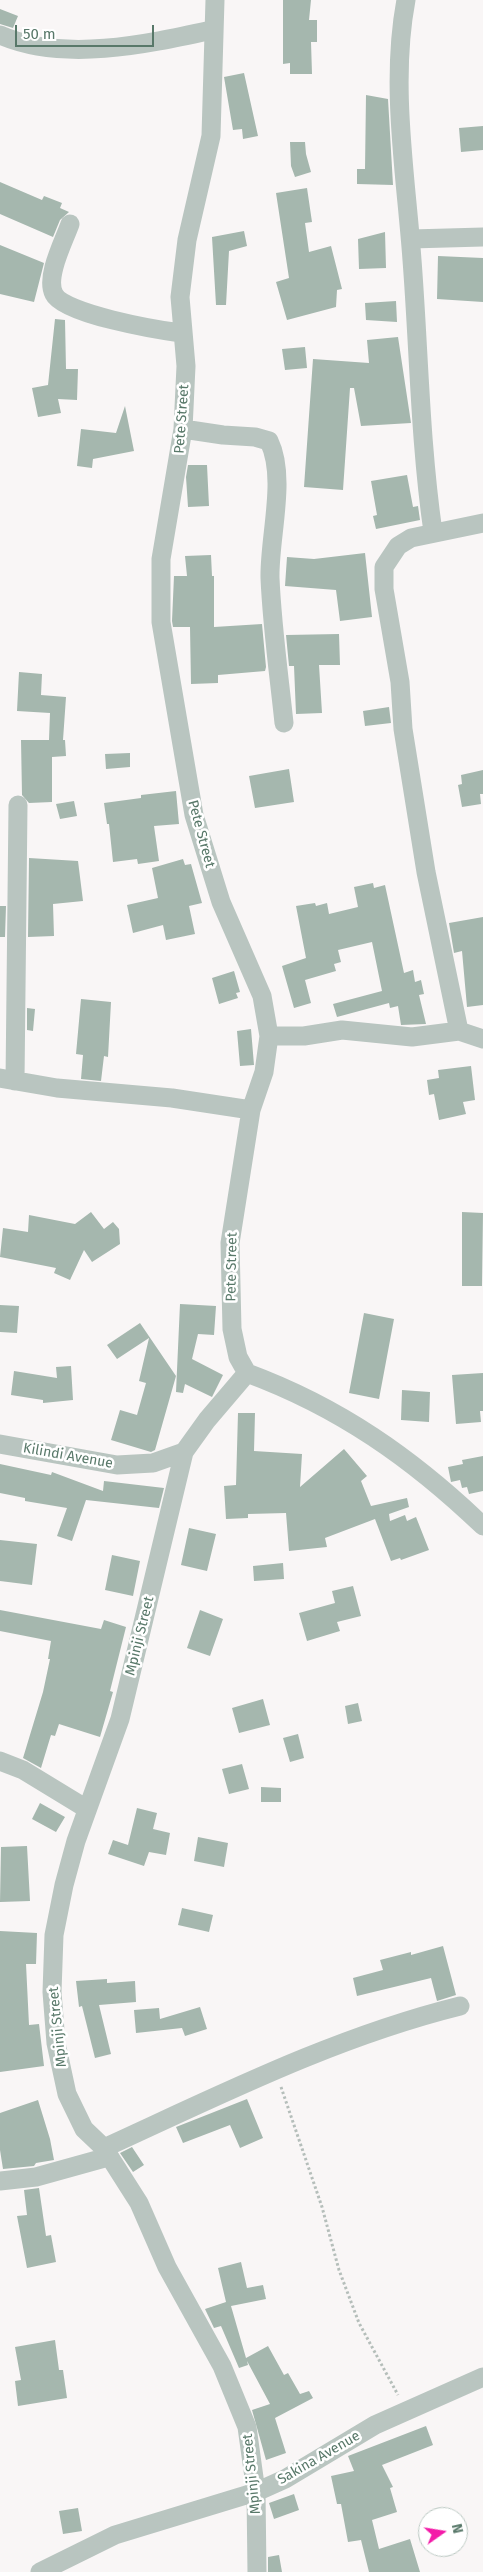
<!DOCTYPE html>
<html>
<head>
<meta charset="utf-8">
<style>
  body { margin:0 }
  #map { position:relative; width:483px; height:2572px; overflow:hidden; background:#f9f6f6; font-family:"Fira Sans",sans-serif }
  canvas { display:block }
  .north { position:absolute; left:418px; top:2507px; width:50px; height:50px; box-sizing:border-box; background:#fff; border:1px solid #bcc9c3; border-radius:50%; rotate:77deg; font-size:14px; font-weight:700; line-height:20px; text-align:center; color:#587869 }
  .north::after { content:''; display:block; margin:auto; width:18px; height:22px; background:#f31ba8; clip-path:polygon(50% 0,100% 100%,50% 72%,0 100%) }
  .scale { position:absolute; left:15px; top:25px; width:139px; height:22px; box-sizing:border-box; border:2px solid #587869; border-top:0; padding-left:6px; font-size:15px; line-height:18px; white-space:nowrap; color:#587869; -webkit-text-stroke:4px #fff; paint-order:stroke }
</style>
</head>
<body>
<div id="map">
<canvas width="483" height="2572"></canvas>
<div class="north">N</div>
<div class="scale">50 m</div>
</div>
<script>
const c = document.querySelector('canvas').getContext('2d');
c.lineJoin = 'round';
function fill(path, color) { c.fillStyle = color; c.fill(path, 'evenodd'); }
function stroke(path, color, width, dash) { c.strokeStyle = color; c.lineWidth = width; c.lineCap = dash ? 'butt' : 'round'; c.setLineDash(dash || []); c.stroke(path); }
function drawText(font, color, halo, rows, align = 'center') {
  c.font = font + ' "Fira Sans",sans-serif'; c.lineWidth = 5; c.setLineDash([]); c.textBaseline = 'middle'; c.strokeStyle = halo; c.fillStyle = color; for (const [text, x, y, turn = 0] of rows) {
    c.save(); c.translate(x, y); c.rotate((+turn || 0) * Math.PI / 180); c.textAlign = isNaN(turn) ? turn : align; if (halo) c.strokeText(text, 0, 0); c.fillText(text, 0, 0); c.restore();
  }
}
fill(new Path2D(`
  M283 0H311L309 20H317V42H311L312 74H290V63L283 64Z
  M0 9 18 16 13 28 0 24Z
  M244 73 258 136 243 139 242 129 233 130 224 77Z
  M366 95 388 99 393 185 357 184V169H365Z
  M483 126V150L461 152 459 128Z
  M290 142H305L306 154 311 172 295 177 291 166Z
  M0 182 42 200 44 196 62 203 60 208 69 212 60 220 53 237 0 214Z
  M307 188 312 222 305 223 309 252 331 246 342 289 337 290 336 307 287 320 276 282 289 278 276 193Z
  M244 231 247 246 229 251 226 305H216L212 237Z
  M385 232 386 268 359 269 358 239Z
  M0 245 44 263 34 302 0 294Z
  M438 256 483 258V302L437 299Z
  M396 301 397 322 366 320 365 303Z
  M55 319 65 320 66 369H78L77 400 58 399 61 413 38 417 32 388 48 385Z
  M398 337 411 423 361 426 354 388H350L343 490 304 487 313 359 369 363 367 340Z
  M305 347 307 368 285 370 282 349Z
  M125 406 134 451 93 459 92 468 77 466 81 429 116 433Z
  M188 465H207L209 506 188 507 186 477Z
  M407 475 413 507 418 506 420 520 376 529 373 516 377 515 371 481Z
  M365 553 372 617 340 621 336 590 285 586 287 557 314 559Z
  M211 555 212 576H214V627L262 624 266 667 265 671 218 675V683L191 684 190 627H173L172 621 174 576H187L185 556Z
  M339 634 340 665H319L322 713 296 714 294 666H289L286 635Z
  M19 672 42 674 41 695 66 697 63 740H65L66 756 52 757V802L29 803 22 795 21 740H49L50 713 17 711Z
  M389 707 391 723 365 726 363 711Z
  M130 753V767L106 769 105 754Z
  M289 769 294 802 255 808 249 776Z
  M483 770V794H480L481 804 462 807 458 785 462 784 461 775Z
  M176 791 179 824 154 826 159 861 138 864 137 859 113 862 109 824H107L104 803 141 798V795Z
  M74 801 77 816 60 819 56 804Z
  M29 858 78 861 83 901 53 904 54 936 28 937Z
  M183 859 185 865 191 864 202 903 189 906 195 934 166 940 163 925 133 933 127 905 158 898 152 868Z
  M373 883 374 888 385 885 404 973 413 970 415 982 421 980 424 994 419 995 426 1024 401 1025 398 1006 390 1008 389 1003 337 1017 333 1004 382 991 372 942 338 950 341 962 334 964 336 971 305 980 311 1003 294 1008 282 966 306 958 296 906 315 903 316 906 327 903 329 914 358 907 354 887Z
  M0 906H6L5 937H0Z
  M483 917V1005L467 1007 462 951 454 953 449 923Z
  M234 971 240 992 236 993 238 998 219 1004 212 978Z
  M81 999 111 1002 108 1057 104 1056 101 1081 81 1079 83 1055 76 1054Z
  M27 1008 35 1009 33 1031 27 1030Z
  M251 1029 254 1065 240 1066 237 1031Z
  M471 1066 475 1100 463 1102 466 1114 439 1120 434 1094 429 1095 427 1080 439 1078 438 1070Z
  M91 1212 104 1229 113 1222 119 1229 120 1244 92 1262 84 1250 70 1280 54 1273 56 1268 0 1257 3 1228 28 1232 29 1215 75 1224Z
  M462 1212 483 1213 482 1286H462Z
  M180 1304 216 1306 214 1335 198 1334 192 1359 223 1375 212 1397 185 1384 183 1393 176 1392Z
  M0 1305 19 1306 17 1333 0 1332Z
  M364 1313 394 1319 379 1399 349 1393Z
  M140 1323 176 1376 155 1450 151 1452 111 1440 120 1410 137 1415 146 1383 139 1381 149 1338 117 1359 107 1345Z
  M71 1366 73 1400 43 1403V1400L11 1395 14 1371 57 1378 56 1367Z
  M483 1373V1411H480L481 1422 456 1424 452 1375Z
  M402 1390 430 1392 429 1422 401 1420Z
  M238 1413H255L254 1451 302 1454 300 1487 344 1449 367 1476 361 1481 371 1506 407 1498 409 1507 389 1514 390 1521 405 1515 407 1521 416 1517 429 1550 401 1560 400 1558 391 1561 375 1519 325 1538 327 1547 289 1551 286 1513 248 1514V1518L226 1519 224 1486 236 1485Z
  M483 1456V1491L469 1494 467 1487 462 1488 460 1480 451 1482 448 1467 463 1464 462 1460Z
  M0 1464 51 1475 52 1472 103 1491 104 1481 164 1488 159 1508 86 1500 72 1541 57 1536 67 1508 25 1501V1498L0 1493Z
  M189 1528 216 1534 207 1571 181 1565Z
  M0 1540 37 1544 32 1585 0 1581Z
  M112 1555 140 1561 133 1596 105 1590Z
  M283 1563 284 1579 254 1581 253 1566Z
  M353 1586 361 1616 337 1622 340 1631 307 1641 299 1613 335 1603 332 1591Z
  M0 1610 101 1629 104 1620 126 1627 110 1691 113 1692 100 1737 59 1724 55 1736 51 1735 41 1768 23 1758 43 1692 50 1659H48L51 1641 0 1631Z
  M200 1610 223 1619 210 1656 187 1648Z
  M263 1699 270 1725 239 1733 232 1708Z
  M358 1703 362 1721 348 1724 345 1706Z
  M298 1734 304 1758 290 1762 283 1738Z
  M242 1764 249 1789 229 1794 222 1769Z
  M261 1787 281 1788V1802H261Z
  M40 1803 65 1817 56 1832 32 1819Z
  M137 1808 157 1813 153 1829 170 1833 166 1855 149 1852 144 1866 108 1854 113 1840 128 1845Z
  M198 1837 228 1843 224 1867 194 1861Z
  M27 1846 30 1901 0 1902 1 1847Z
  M182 1908 213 1915 209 1932 178 1925Z
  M0 1931 37 1933 36 1964H26L29 2025 39 2024 44 2066 0 2072Z
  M443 1946 456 1995 437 2001 431 1978 357 1996 353 1978 383 1970 380 1960 411 1952V1955Z
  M107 1979V1983L135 1981 136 2002 99 2005 111 2054 95 2058 82 2006 79 2007 76 1981Z
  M200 2007 207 2029 185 2036 182 2028 136 2033 134 2010 159 2008 160 2019Z
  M247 2099 263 2138 240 2148 230 2125 183 2143 176 2127Z
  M38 2100 50 2139 54 2160 36 2163 34 2166 3 2169 0 2150V2113Z
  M132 2147 144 2165 133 2172 120 2153Z
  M39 2188 46 2236 51 2235 56 2262 27 2268 17 2216 27 2215 24 2190Z
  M241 2262 247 2288 263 2285 266 2299 231 2306 246 2358 268 2346 284 2375 288 2373 300 2394 309 2391 313 2398 275 2418 286 2453 266 2460 252 2410 270 2404 247 2361 248 2365 239 2368 221 2326 214 2328 205 2309 226 2302 218 2268Z
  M55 2340 59 2370H63L67 2398 18 2406 15 2381 21 2380 15 2347Z
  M426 2426 433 2445 382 2465 393 2487 390 2488 397 2512 372 2520 379 2549 410 2539 420 2572H369L361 2540 348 2542 341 2504H337L331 2476 354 2471 348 2456Z
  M294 2494 299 2510 274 2519 269 2503Z
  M78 2508 82 2531 63 2534 59 2511Z
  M279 2555 282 2572H268V2557Z`), '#a5b7ae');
stroke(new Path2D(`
  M281 2087 322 2207 339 2270 359 2323 398 2395`), '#b5beba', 3, [2.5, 2.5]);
stroke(new Path2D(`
  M215 0 211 136 187 240 180 297 186 366 183 429 161 559V622L194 815 221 902 262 996 269 1036 264 1072 251 1110 230 1243 232 1329 238 1357 247 1373C339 1407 412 1458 483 1526
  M406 0C390 84 406 176 412 260 419 351 420 442 433 532
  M0 35C63 63 148 44 212 30
  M70 224C64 241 45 277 54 294 63 314 158 330 181 333
  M411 239 483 237
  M183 429 223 435 255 437 269 441C287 478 269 537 270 578 272 626 279 675 284 723
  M459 1031 426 872 403 729 400 682 384 589V567L398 546 411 538 483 523
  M269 1036H304L342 1030 412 1037 459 1031 483 1039
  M0 1078 57 1088 172 1098 251 1110
  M15 1081 18 805
  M0 1444 117 1465 153 1463 184 1452 207 1420 247 1373
  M184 1452 120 1719 76 1841 64 1885 54 1935 52 1992 56 2043 67 2094 84 2129 104 2148 139 2203 167 2267 222 2366 247 2427 256 2492 257 2572
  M0 1761 23 1770 87 1809
  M104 2148C220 2095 335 2037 460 2006
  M0 2181 36 2177 108 2157
  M40 2572 115 2535 256 2492 285 2479 375 2425 483 2377`), '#b9c5c0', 19);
drawText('14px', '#587869', '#fff', [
  ["Pete Street",182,419,-86],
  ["Pete Street",201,834,75],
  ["Pete Street",232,1267,-89],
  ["Kilindi Avenue",68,1456,10],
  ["Mpinji Street",140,1636,-76],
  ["Mpinji Street",58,2027,-96],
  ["Sakina Avenue",319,2458,-30],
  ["Mpinji Street",252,2474,-96]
]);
</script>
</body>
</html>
